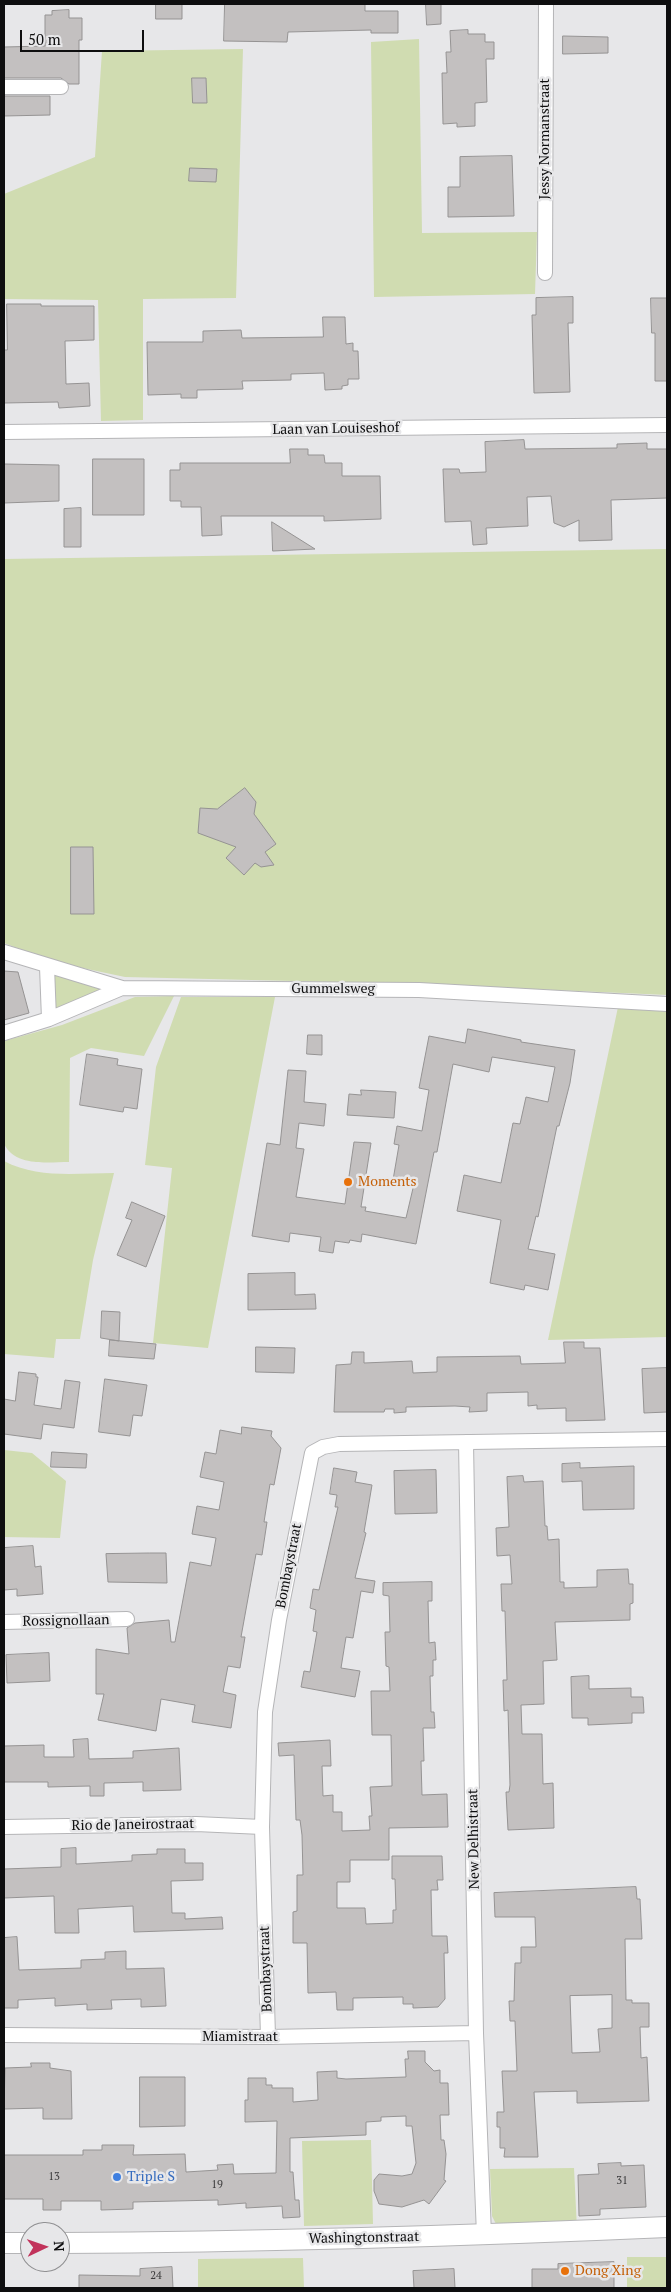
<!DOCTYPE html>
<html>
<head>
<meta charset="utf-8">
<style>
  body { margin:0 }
  #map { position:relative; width:671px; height:2292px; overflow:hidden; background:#e7e7e9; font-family:"PT Serif",serif }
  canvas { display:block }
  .frame { position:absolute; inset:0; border:5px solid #0e0e0f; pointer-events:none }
  .north { position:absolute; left:20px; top:2222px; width:50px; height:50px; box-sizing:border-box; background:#e7e7e9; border:1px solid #909092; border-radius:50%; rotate:87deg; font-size:14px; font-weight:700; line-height:20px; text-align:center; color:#0e0e0f }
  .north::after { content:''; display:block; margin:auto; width:18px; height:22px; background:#c2335b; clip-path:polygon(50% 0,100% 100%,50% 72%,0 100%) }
  .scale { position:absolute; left:20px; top:30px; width:124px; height:22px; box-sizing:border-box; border:2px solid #0e0e0f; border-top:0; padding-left:6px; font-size:15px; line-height:18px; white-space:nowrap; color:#0e0e0f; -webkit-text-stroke:4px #e7e7e9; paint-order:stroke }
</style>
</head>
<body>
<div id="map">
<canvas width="671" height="2292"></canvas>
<div class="frame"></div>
<div class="north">N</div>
<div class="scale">50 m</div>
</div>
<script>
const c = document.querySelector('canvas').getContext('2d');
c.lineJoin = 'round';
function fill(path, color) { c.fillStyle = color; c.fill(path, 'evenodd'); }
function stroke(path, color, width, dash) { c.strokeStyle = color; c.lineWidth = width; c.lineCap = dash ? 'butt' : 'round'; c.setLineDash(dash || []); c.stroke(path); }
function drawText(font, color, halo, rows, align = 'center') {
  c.font = font + ' "PT Serif",serif'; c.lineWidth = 5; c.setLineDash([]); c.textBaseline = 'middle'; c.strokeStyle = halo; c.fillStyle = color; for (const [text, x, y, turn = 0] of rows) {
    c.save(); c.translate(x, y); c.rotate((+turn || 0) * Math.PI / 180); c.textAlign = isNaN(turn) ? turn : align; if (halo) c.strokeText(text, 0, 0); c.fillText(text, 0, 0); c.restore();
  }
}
fill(new Path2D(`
  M419 39 422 233 537 232 535 294 374 297 371 42Z
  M243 49 236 298 143 299V420L101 421 98 300 4 299V194L95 157 102 51Z
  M667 549V995L420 984 125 977 54 962 4 943V559Z
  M53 973 107 988 54 1012Z
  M174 996 144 1056 91 1048 70 1058 69 1162C47 1162 16 1167 4 1144V1041L62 1025 135 997Z
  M181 997H275L208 1348 153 1343 172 1168 145 1165 156 1067Z
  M618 1007 667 1010V1337L548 1340Z
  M4 1161C38 1179 77 1173 114 1173L93 1260 80 1339H56L54 1358 4 1354Z
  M4 1450 32 1453 66 1481 60 1538 4 1537Z
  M371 2140 373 2224 304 2226 302 2141Z
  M574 2168 577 2229 496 2224 492 2216 490 2169Z
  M627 2257H667V2288H627Z
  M303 2258 304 2288H198V2259Z`), '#d0dcb1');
const building = new Path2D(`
  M156 4H182V19H156Z
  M225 4H365V11H398V33H371V30L288 32 287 42 224 41Z
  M426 4H441V24L427 25Z
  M69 10V18H82V40H79V84H69L61 78H4V47L45 46V15H52V11Z
  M468 30V34H485V42H494V59H486L487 102 475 103V126L457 127V123L443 124 442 73H447L446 52H451L450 31Z
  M563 36 608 37V53L563 54Z
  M192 78H206L207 103H193Z
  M4 96H50V115L4 116Z
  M512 156 514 216 448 217V187H460V157Z
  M190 168 217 169 216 182 189 181Z
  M573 297V323H568L570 392 534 393 532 315H536V298Z
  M651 298H667V381H655V333H652Z
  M7 304H41V306H94V340L65 341 66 384 89 383 90 406 59 408 58 402 4 403V350H7Z
  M323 317H345L346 344 353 343V351H358L359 379H348V385L342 386V389L325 390 324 373 291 374V380L242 381 243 389 197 390V398H181V394L148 395 147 342H203V331L241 330 242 338 323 337Z
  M524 440 525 449 617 448V444L647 443V449H667V498L611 500 612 540 579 541V520L564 527 554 523 551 496 527 497 528 526 486 528 487 544 473 545 471 521 445 522 443 469H459L460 473 486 472 485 442Z
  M290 449H308V455H324L325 463H342V476H380L381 519 324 521V516H221L222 535 202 536 201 507H181V501H170V470H180V463H290Z
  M93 459H144V515H93Z
  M4 464 59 465V501L4 503Z
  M81 508V547H64V509Z
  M272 522 315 549 273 551Z
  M245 788 256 802 254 814 276 844 265 852 274 865 261 867 255 863 244 875 226 858 236 847 198 833 200 808 217 809Z
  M71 847H93L94 914H71Z
  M4 971 18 972 29 1013 4 1020Z
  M468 1029 521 1040V1042L575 1050 570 1083 559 1126H557L538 1217 536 1216 528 1249 555 1254 548 1290 525 1285 524 1290 490 1283 501 1220 457 1211 464 1175 501 1183 513 1123 520 1124 526 1097 548 1102 555 1067 492 1057 489 1072 453 1064 437 1152H434L416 1244 362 1234 361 1242 350 1240 349 1243 335 1241 333 1253 319 1251 321 1237 290 1233 289 1242 252 1236 267 1143 280 1145 288 1070 306 1071 304 1102 326 1104 324 1126 299 1123 296 1148 304 1149 296 1197 345 1204 354 1142 371 1143 361 1207H366L365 1211 406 1218 414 1184 393 1180 399 1145 394 1144 397 1126 422 1131 429 1090 419 1088 429 1036 465 1043Z
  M308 1035H322V1055L307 1054Z
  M87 1054 118 1059 117 1065 142 1069 137 1109 124 1107 123 1112 80 1105Z
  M361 1090 396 1092 394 1118 347 1115 349 1094 361 1095Z
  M132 1202 165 1216 146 1267 117 1255 132 1220 126 1218Z
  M295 1273V1295L315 1294 316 1309 248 1310V1274Z
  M102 1311 120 1312 119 1341 101 1338Z
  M110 1340 156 1344 154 1359 109 1356Z
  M564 1342H584V1348H600L605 1420 566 1421V1408L537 1409V1405L528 1406V1392L487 1393V1411L469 1412 470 1407 455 1406 406 1407V1412L394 1413V1409H385L384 1412H334L336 1365 351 1364 352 1352H364V1363L412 1361 413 1373 437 1372V1357L520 1356 521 1364 565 1363Z
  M256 1347 295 1348 294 1373 256 1372Z
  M667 1368V1412L644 1413 642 1369Z
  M19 1372 36 1374V1377H38L34 1405 61 1409 65 1380 80 1382 74 1428 43 1424 41 1439 4 1434V1399L15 1401Z
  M105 1379 147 1385 142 1416 133 1415 130 1436 99 1432Z
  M242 1427 272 1431 271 1436 281 1448 274 1485 270 1484 264 1522H267L262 1555 256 1554 241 1637H245L240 1668 228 1666 223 1692 236 1695 231 1728 192 1722 195 1705 161 1699 156 1731 98 1720 104 1694H96V1649L129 1654 127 1628 135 1623 169 1620 171 1642H175L190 1562 211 1566 216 1538 192 1534 197 1506 219 1510 224 1482 200 1477 205 1452 216 1454 220 1430 241 1434Z
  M52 1452 87 1454 86 1468 51 1467Z
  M580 1463V1468L634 1466V1509L583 1510 582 1481 562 1482V1464Z
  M334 1468 357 1472 355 1482 372 1485 364 1532 366 1533 355 1578 375 1581 373 1593 361 1591 353 1638 346 1637 341 1668 360 1671 355 1697 301 1687 304 1671 310 1672 317 1632 313 1631 316 1610 310 1608 313 1589 319 1590 338 1507H335L337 1495 330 1494Z
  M436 1470 437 1513 395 1514 394 1471Z
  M523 1476 524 1482 543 1481 545 1526H547L548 1540 559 1539 560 1582H564V1588L597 1587V1570L628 1569 629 1584H633V1603L630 1604V1620L555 1622 557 1660 543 1661 544 1704 521 1705 522 1734H542L543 1784 553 1783 554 1828 508 1830 506 1792H509L510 1785 508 1710 504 1711 503 1680H507L505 1611H502L501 1584H512L510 1555 497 1556 496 1528 509 1527 507 1477Z
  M33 1546 35 1567 41 1566 43 1594 17 1596V1589L4 1590V1548Z
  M150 1553H166L167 1583 108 1582 106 1554Z
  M432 1582V1601H428L429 1643 435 1642 436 1660H433V1676H430L431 1712H434L435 1728H423L424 1761H421L422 1795 447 1794 448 1827 389 1828V1860H350V1882H337V1908H365L366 1924 393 1923V1910H396L395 1879H392V1856H442L443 1880H437L438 1890H431L432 1936H447L448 1953H444L445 1999 438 2007 413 2008V2004H403V1997L353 1998V2010H337L336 1992 308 1993 307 1943H293V1912L297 1911V1875H303L302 1835 300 1820H296L294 1755 279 1756 278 1743 330 1740 331 1766H322L323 1796 333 1795V1812H342V1831L370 1830 369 1816H372L370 1787 392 1786 391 1735H372L371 1691H390L389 1667 386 1666 385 1632H390L389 1596 383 1595V1583Z
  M49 1653 50 1681 7 1683 6 1655Z
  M589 1676V1689L631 1688V1697H643L644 1713H632V1723L588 1725V1718H572L571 1677Z
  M88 1739 89 1759 133 1758V1751L179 1748 181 1790 143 1791V1782L104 1783V1796H90V1786L48 1787V1782H4V1746L44 1745V1757H74L73 1740Z
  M76 1848V1864L132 1861V1855L157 1854V1849H185V1863H203V1880L171 1881 172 1913H185V1919L222 1917 223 1929 134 1932 133 1906 78 1909 79 1933H55L54 1896 4 1898V1869L61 1867V1849Z
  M636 1887 637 1899H640L642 1939H625L626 2000H632V2003H649V2027H640L641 2058 647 2057 649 2101 577 2103V2091L534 2092 538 2157H504L505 2148H500V2127H497V2112H504L502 2071H517L515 2021H510L509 2001H514L515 1963H521V1947H536L535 1917H495L494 1893ZM612 1995V2028L598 2029 600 2052 572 2053 570 1996Z
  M17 1937 19 1970 81 1968V1960L105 1959V1952L126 1951V1969L164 1968 166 2006 141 2007V1999L111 2000 112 2009 87 2010V2004L55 2006V1998L18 2000V2008H4V1938Z
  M408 2051H425V2062L434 2071 440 2070V2083H448L449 2115H440L441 2140H444L446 2154 444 2180 446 2181 429 2204 424 2200 402 2207 379 2204 374 2191V2180L379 2174 402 2176 412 2174 416 2163 412 2126H406V2116L381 2117V2121L366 2122V2135L290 2138V2172H293L295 2200H299L300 2217 283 2218 282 2206 246 2208V2203L218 2205V2200L133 2202V2209L101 2210V2201H61V2210H43V2199H4V2155H83V2150H102V2145H134L133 2155 185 2154 186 2172 218 2170 217 2165 233 2164 234 2174 276 2173 277 2121 245 2122V2100H248V2078H266V2085H272V2088H293V2102L318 2100 317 2072 337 2071V2078L346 2079 406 2077 405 2059H408Z
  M31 2063H50V2068L71 2071 72 2119H43V2108L4 2109 5 2068 31 2067Z
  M140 2077H185V2126L140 2127Z
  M621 2163V2166L644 2165 646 2207 600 2209V2215L579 2216 578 2175 599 2174 598 2164Z
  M614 2262V2288H532V2269H558V2264Z
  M172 2267 173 2288H79V2275L140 2276V2269Z
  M454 2269 455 2288H414L413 2271Z`);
fill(building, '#c3c0c0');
stroke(building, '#959393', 1);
const street = new Path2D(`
  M4 87H61
  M545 273 546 4
  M4 432 667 425
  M4 952 122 988 419 990 667 1004
  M47 967 49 1019
  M4 1033 49 1019 122 988
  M466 1442 476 2033 484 2235
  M4 1622 127 1619
  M4 1827 196 1824 262 1827
  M4 2035 268 2037 476 2033
  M268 2037 262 1827 265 1712 279 1620 312 1453 323 1447 339 1444 667 1439`);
const secondary = new Path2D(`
  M4 2243H30
  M60 2243C263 2242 465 2236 667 2227`);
stroke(street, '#b5b5b7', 16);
stroke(secondary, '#b5b5b7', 22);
stroke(street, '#fff', 14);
stroke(secondary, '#fff', 20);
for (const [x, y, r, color] of [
  [348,1182,5,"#e8710a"],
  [117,2177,5,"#3f7fe0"],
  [565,2271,5,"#e8710a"]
]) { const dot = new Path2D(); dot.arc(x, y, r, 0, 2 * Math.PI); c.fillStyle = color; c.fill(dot); stroke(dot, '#e7e7e9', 2); }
drawText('11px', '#3b3a3b', null, [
  ["13",54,2177],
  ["31",622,2181],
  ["19",217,2185],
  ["24",156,2276]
]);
drawText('14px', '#0e0e0f', '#e7e7e9', [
  ["Jessy Normanstraat",545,139,-90],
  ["Laan van Louiseshof",336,429,-1],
  ["Gummelsweg",333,989],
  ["Bombaystraat",289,1566,-79],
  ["Rossignollaan",66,1621,-1],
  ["Rio de Janeirostraat",133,1825,-1],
  ["New Delhistraat",474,1839,-91],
  ["Bombaystraat",266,1969,-92],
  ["Miamistraat",240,2037],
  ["Washingtonstraat",364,2238,-1]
]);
drawText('14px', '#c56008', '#e7e7e9', [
  ["Moments",358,1182],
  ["Dong Xing",575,2271]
], 'left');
drawText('14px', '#366cbe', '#e7e7e9', [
  ["Triple S",127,2177]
], 'left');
</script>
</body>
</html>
